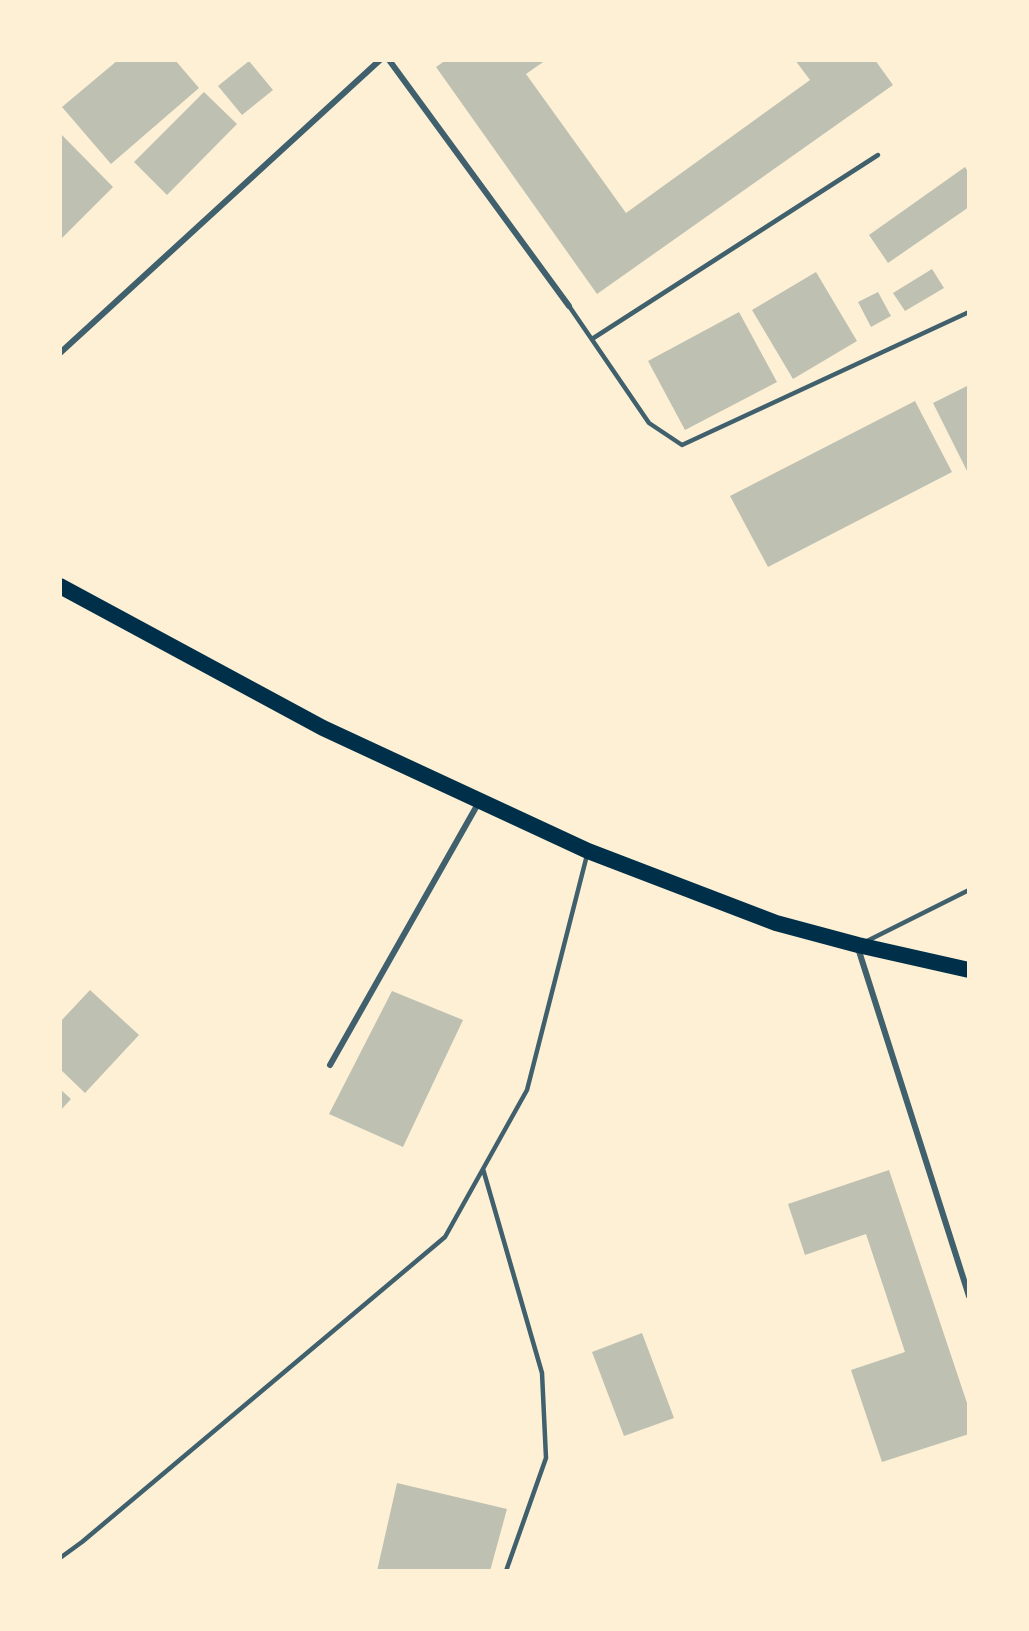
<!DOCTYPE html>
<html>
<head>
<meta charset="utf-8">
<style>
  body { margin:0 }
  #map { position:relative; width:1029px; height:1631px; overflow:hidden; background:#fdf0d5; font-family:"Golos Text",sans-serif }
  canvas { display:block }
  .frame { position:absolute; inset:0; border:62px solid #fdf0d5; pointer-events:none }
</style>
</head>
<body>
<div id="map">
<canvas width="1029" height="1631"></canvas>
<div class="frame"></div>
</div>
<script>
const c = document.querySelector('canvas').getContext('2d');
c.lineJoin = 'round';
function fill(path, color) { c.fillStyle = color; c.fill(path, 'evenodd'); }
function stroke(path, color, width, dash) { c.strokeStyle = color; c.lineWidth = width; c.lineCap = dash ? 'butt' : 'round'; c.setLineDash(dash || []); c.stroke(path); }
fill(new Path2D(`
  M118 60H175L199 88 111 164 62 107Z
  M446 60H546L526 74 626 213 810 80 795 60H875L893 85 597 294 436 67Z
  M249 61 273 90 242 115 218 86Z
  M204 92 237 124 167 195 134 162Z
  M60 133 113 187 60 240Z
  M965 167 969 173V207L888 263 869 235Z
  M932 269 944 288 905 311 893 293Z
  M816 272 857 341 793 379 752 310Z
  M878 292 891 316 871 327 858 302Z
  M739 312 777 382 685 430 648 361Z
  M969 385V475L933 403Z
  M915 401 952 472 768 567 730 496Z
  M90 990 139 1035 85 1093 60 1069V1022Z
  M392 991 463 1020 403 1147 329 1114Z
  M60 1089 71 1099 60 1111Z
  M889 1170 969 1409V1434L882 1462 851 1370 905 1352 866 1234 805 1255 788 1204Z
  M642 1333 674 1418 624 1436 592 1352Z
  M397 1483 507 1509 490 1571H377Z`), '#bec0b2');
stroke(new Path2D(`
  M569 306 649 423 682 445 969 312
  M592 339 878 155
  M867 941 969 890
  M483 1169 542 1373 546 1458 506 1571
  M60 1558 82 1542 445 1237 527 1090 587 855`), '#3f606c', 4.5);
stroke(new Path2D(`
  M389 60 569 306
  M60 353 380 60
  M858 948 969 1296
  M330 1065 479 802`), '#3f606c', 6);
stroke(new Path2D(`
  M60 586 323 728 588 851 776 923 858 945 969 970`), '#003049', 16);
</script>
</body>
</html>
